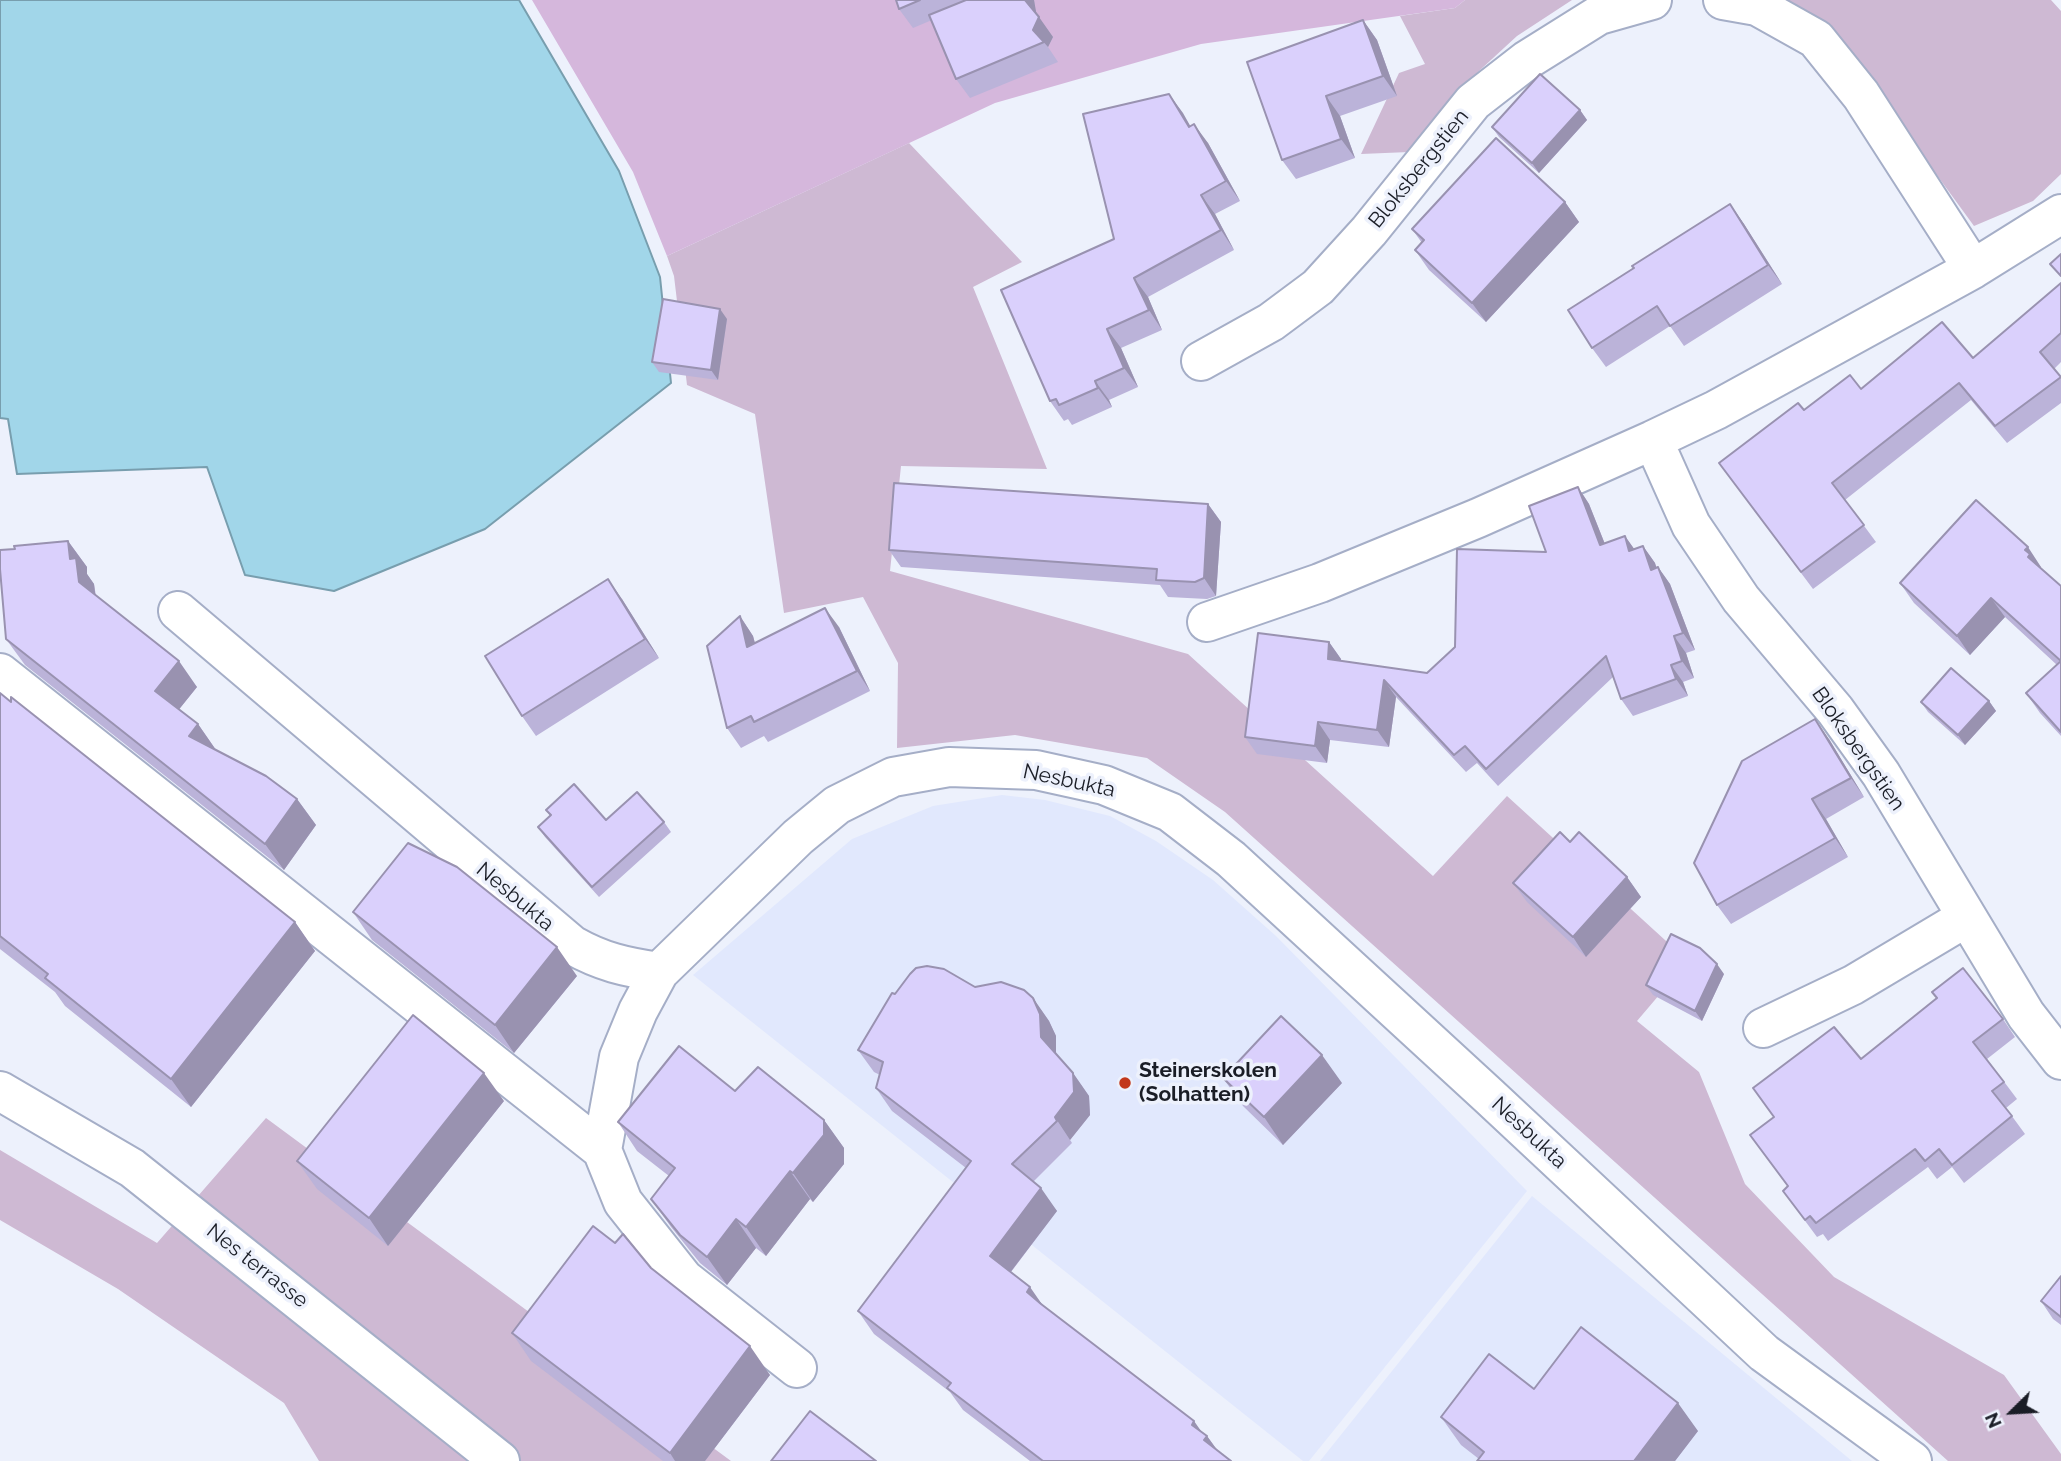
<!DOCTYPE html>
<html>
<head>
<meta charset="utf-8">
<style>
  body { margin:0 }
  #map { position:relative; width:2061px; height:1461px; overflow:hidden; background:#edf1fc; font-family:Raleway,sans-serif }
  canvas { display:block }
  .north { position:absolute; left:1977px; top:1377px; width:70px; height:70px; -webkit-text-stroke:5px #edf1fc; paint-order:stroke; rotate:246deg; font-size:19px; font-weight:700; line-height:28px; text-align:center; color:#1a1d26 }
  .north::after { content:''; display:block; margin:auto; width:24px; height:32px; background:#1a1d26; clip-path:polygon(50% 0,100% 100%,50% 72%,0 100%) }
</style>
</head>
<body>
<div id="map">
<canvas width="2061" height="1461"></canvas>
<div class="north">N</div>
</div>
<script>
const c = document.querySelector('canvas').getContext('2d');
c.lineJoin = 'round';
function fill(path, color) { c.fillStyle = color; c.fill(path, 'evenodd'); }
function stroke(path, color, width, dash) { c.strokeStyle = color; c.lineWidth = width; c.lineCap = dash ? 'butt' : 'round'; c.setLineDash(dash || []); c.stroke(path); }
function drawText(font, color, halo, rows, align = 'center') {
  c.font = font + ' Raleway,sans-serif'; c.lineWidth = 7; c.setLineDash([]); c.textBaseline = 'middle'; c.strokeStyle = halo; c.fillStyle = color; for (const [text, x, y, turn = 0] of rows) {
    c.save(); c.translate(x, y); c.rotate((+turn || 0) * Math.PI / 180); c.textAlign = isNaN(turn) ? turn : align; if (halo) c.strokeText(text, 0, 0); c.fillText(text, 0, 0); c.restore();
  }
}
fill(new Path2D(`
  M1002 795 1045 800 1110 816 1156 841 1213 880 1276 936 1527 1191 1309 1461H1303L693 975 852 839 933 806Z
  M1532 1196 1852 1461H1320Z`), '#e1e8fd');
fill(new Path2D(`
  M1465 0H1572L1517 36 1454 94 1409 152 1361 154 1399 73 1425 64 1400 16 1455 8Z
  M1785 0H2051L2061 11V174L2033 201 1974 226 1837 38Z
  M909 143 1022 262 973 287 1047 469 901 466 890 571 1188 654 1433 876 1507 796 1688 961 1637 1021 1699 1072 1745 1184 1834 1277 2004 1375 2061 1454V1461H1948L1225 812 1147 758 1015 735 897 748 898 663 863 597 784 613 755 414 687 385 674 276 667 256Z
  M266 1118 731 1461H319L284 1403 118 1289 0 1220V1150L157 1243Z`), '#ceb9d3');
fill(new Path2D(`
  M532 0H1465L1455 8 1201 44 995 103 667 256 633 172Z`), '#d5b7dc');
const water = new Path2D(`
  M0 0H519L619 171 660 277 671 383 485 529 334 591 245 575 207 467 17 474 8 419 0 418Z`);
fill(water, '#a1d6e9');
stroke(water, '#789eae', 2);
const minor = new Path2D(`
  M1723 0 1757 6 1816 39 1861 95 1973 269
  M2061 214 1973 269 1716 410 1653 440 1691 525 1741 599 1835 710 1881 774 2026 1015 2061 1060
  M1201 361 1271 322 1318 287 1369 231 1473 102 1527 60 1599 15 1652 0
  M178 611 572 945C602 962 625 967 659 972
  M1207 622 1320 583 1478 518 1653 440
  M0 673 602 1150
  M1763 1028 1853 985 1967 917
  M0 1091 132 1168 500 1461
  M797 1368 684 1279 623 1202 602 1150 619 1057 638 1011 659 972 798 837 837 805 893 777 949 767 1036 770 1104 785 1170 812 1231 859 1490 1097 1764 1353 1912 1461`);
stroke(minor, '#a5aec7', 42);
stroke(minor, '#fff', 38);
fill(new Path2D(`
  M896 0H1034L1036 14 1053 37 1048 47 1058 62 970 98 956 79 932 20 913 28 899 9Z
  M1363 20 1377 40 1397 96 1340 116 1355 158 1296 179 1282 160Z
  M1169 94 1190 126 1208 143 1240 201 1215 214 1234 250 1148 297 1162 330 1121 348 1138 387 1109 400 1112 407 1072 425 1068 419 1064 421 1050 401Z
  M1580 110 1587 120 1539 173 1499 137 1492 127Z
  M1565 202 1579 222 1486 322 1429 270 1415 250 1422 243 1412 229Z
  M1730 204 1744 224 1782 284 1684 346 1670 326 1606 367 1592 348 1633 268Z
  M2061 283V362L2054 369 2061 377V403L2007 443 1971 400 1845 500 1876 542 1813 589 1719 463 1804 410 1861 389 1973 358Z
  M727 319 718 380 659 372 652 362Z
  M1578 487 1589 504 1605 544 1625 536 1634 549 1643 546 1655 563 1656 568 1658 567 1670 584 1695 650 1686 653 1694 678 1683 682 1688 696 1633 716 1621 699 1613 677 1498 786 1477 763 1466 772 1396 697 1389 747 1330 740 1327 763 1257 754 1245 737 1329 642 1341 659V661L1427 673 1455 647 1546 552Z
  M1208 504 1221 522 1216 596 1207 599 1168 597 1160 585 901 567 889 550Z
  M68 541 87 567V574L94 584 96 596 197 687 179 709 198 724 216 750 297 799 316 825 284 870 25 665 6 639Z
  M2041 567V568L2061 586V736L2040 713 2026 693 2057 665 2005 617 1970 655 1914 603 1900 583Z
  M622 599 659 658 536 736 522 716Z
  M740 616 753 636 755 643 839 627 870 691 768 742 764 736 741 748 727 728Z
  M0 693 295 922 315 951 191 1107 65 1006 55 992 0 949Z
  M1989 701 1996 711 1965 745 1928 712 1921 702Z
  M1829 739 1864 797 1826 819 1848 857 1731 924 1717 905Z
  M546 810 606 820 664 822 671 832 599 897 545 837 538 827 550 816Z
  M1570 842 1627 877 1641 897 1586 957 1527 902 1513 883Z
  M353 912 577 976 514 1053 372 940Z
  M1724 974 1702 1021 1653 995 1646 985Z
  M975 987 1033 998 1049 1021 1056 1036V1055L1073 1073 1089 1096 1090 1115 1070 1140 1072 1143 1033 1182 1057 1211 1011 1272 1043 1305 1207 1436 1217 1450 1231 1461H1030L963 1410 950 1392 874 1334 858 1311 966 1168 892 1111 876 1088 880 1075 874 1072 858 1050 895 994Z
  M2003 1019 2015 1037 1987 1059 2017 1099 2006 1108 2025 1134 1964 1183 1952 1167 1937 1179 1928 1167 1828 1241 1823 1234 1817 1237 1783 1191 1788 1187 1750 1135 1861 1059Z
  M1223 1078 1342 1083 1283 1145 1243 1106Z
  M735 1091 824 1120 844 1148V1164L813 1202 810 1199 766 1256 756 1248 727 1285 700 1263 671 1227 651 1199 669 1176 637 1151 618 1122Z
  M504 1101 388 1246 317 1189 297 1161Z
  M615 1243 651 1268 770 1375 705 1461H663L531 1361 512 1333Z
  M2061 1276V1325L2053 1319 2041 1301Z
  M1534 1389 1698 1431 1675 1461H1477L1479 1459 1461 1445 1441 1417Z`), '#bbb3d9');
fill(new Path2D(`
  M1025 0H1034L1037 17Z
  M1039 17 1053 37 1048 47 1033 30Z
  M1363 20 1377 40 1397 96 1383 76Z
  M1169 94 1183 113 1202 147 1189 127Z
  M1326 96 1340 116 1355 158 1341 139Z
  M1580 110 1587 120 1539 173 1532 163Z
  M1194 124 1208 143 1240 201 1226 181Z
  M1201 195 1215 214 1234 250 1221 230Z
  M1565 202 1579 222 1486 322 1472 303Z
  M1730 204 1744 224 1782 284 1768 265Z
  M1134 278 1148 297 1162 330 1149 310Z
  M720 309 727 319 718 380 711 370Z
  M1107 329 1121 348 1138 387 1124 368Z
  M1095 381 1109 400 1112 407 1098 388Z
  M1578 487 1589 504 1612 562 1600 545Z
  M1208 504 1221 522 1216 596 1204 578Z
  M1625 536 1637 553 1629 551Z
  M68 541 87 567V574L94 584 97 609 79 582 70 559Z
  M1643 546 1655 563 1663 587 1651 570Z
  M2028 547 2041 567 2040 569 2028 557 2025 550Z
  M1658 567 1670 584 1695 650 1683 633Z
  M608 579 622 599 659 658 645 639Z
  M1991 598 2005 617 1970 655 1957 636Z
  M825 608 839 627 870 691 857 671Z
  M740 616 753 636 761 666 747 647Z
  M1674 636 1686 653 1694 678 1682 661Z
  M1329 642 1341 659 1340 676 1328 659Z
  M179 661 197 687 173 717 155 691Z
  M1671 665 1683 682 1688 696 1676 679Z
  M1384 680 1396 697 1389 747 1377 730Z
  M1989 701 1996 711 1965 745 1958 735Z
  M1815 719 1829 739 1864 797 1851 778Z
  M1318 722 1330 740 1327 763 1315 746Z
  M198 724 216 750 189 736Z
  M297 799 316 825 284 870 265 844Z
  M1812 799 1826 819 1848 857 1835 838Z
  M1627 877 1641 897 1586 957 1573 937Z
  M295 922 315 951 191 1107 171 1079Z
  M557 947 577 976 514 1053 495 1025Z
  M1717 964 1724 974 1702 1021 1695 1011Z
  M1033 998 1049 1021 1056 1036V1060L1041 1037Z
  M1322 1055 1342 1083 1283 1145 1264 1117Z
  M484 1073 504 1101 388 1246 369 1218Z
  M1073 1073 1089 1096 1090 1115 1070 1140 1072 1143 1055 1117Z
  M824 1120 844 1148V1164L813 1202 793 1173Z
  M790 1171 810 1199 766 1256 746 1227Z
  M1041 1188 1057 1211 1006 1278 990 1256Z
  M736 1219 756 1248 727 1285 707 1257Z
  M1030 1287 1046 1310 1027 1292Z
  M750 1346 770 1375 705 1461H675L670 1453Z
  M1678 1403 1698 1431 1675 1461H1634Z
  M1194 1421 1206 1438 1207 1436 1223 1458 1209 1446 1192 1425Z`), '#9992b0');
const building = new Path2D(`
  M896 0H920L899 9Z
  M966 0H1025L1039 17 1033 30 1044 42 956 79 929 15Z
  M1363 20 1383 76 1326 96 1341 139 1282 160 1247 62Z
  M1540 74 1580 110 1532 163 1492 127Z
  M1169 94 1189 127 1194 124 1226 181 1201 195 1221 230 1134 278 1149 310 1107 329 1124 368 1095 381 1098 388 1059 405 1056 399 1050 401 1001 290 1114 239 1083 114Z
  M1496 138 1565 202 1472 303 1415 250 1424 240 1412 229Z
  M1730 204 1768 265 1670 326 1657 306 1592 348 1568 310 1634 268 1632 266Z
  M2061 254V276L2050 264Z
  M2061 283V333L2040 352 2061 377 1995 426 1959 383 1832 483 1864 525 1801 572 1719 463 1798 403 1804 410 1850 375 1861 389 1942 322 1973 358Z
  M663 299 720 309 711 370 652 362Z
  M894 483 1208 504 1204 578 1195 582 1156 580 1157 569 889 550Z
  M1578 487 1600 545 1625 536 1629 551 1643 546 1651 570 1658 567 1683 633 1674 636 1682 661 1671 665 1676 679 1621 699 1606 656 1486 769 1465 746 1454 755 1384 680 1377 730 1318 722 1315 746 1245 737 1258 633 1329 642 1328 659 1427 673 1455 647 1457 549 1546 552 1529 506Z
  M1976 500 2028 547 2025 550 2030 554 2028 557 2061 586V732L2026 693 2061 661 1991 598 1957 636 1900 583Z
  M68 541 70 559 76 558 79 582 179 661 155 691 198 724 189 736 266 776 297 799 265 844 6 639 0 569V550L15 549 14 546Z
  M608 579 645 639 522 716 485 656Z
  M825 608 857 671 754 722 751 716 727 728 707 646 740 616 747 647Z
  M1951 668 1989 701 1958 735 1921 702Z
  M0 693 11 702V697L295 922 171 1079 45 978 48 974 0 936Z
  M1815 719 1851 778 1812 799 1835 838 1717 905 1694 863 1742 761Z
  M574 784 606 820 637 792 664 822 592 887 538 827 551 815 546 810Z
  M1560 832 1570 842 1579 832 1627 877 1573 937 1513 883Z
  M408 843 457 867 557 947 495 1025 353 912Z
  M1671 934 1700 948 1717 964 1695 1011 1646 985Z
  M927 966 944 969 975 987 1001 982 1024 990 1033 998 1040 1014 1041 1037 1073 1073 1074 1092 1055 1117 1057 1121 1012 1164 1041 1188 990 1256 1030 1287 1027 1292 1041 1304 1194 1421 1192 1425 1207 1436 1204 1440 1231 1461H1043L947 1388 951 1383 858 1311 971 1161 876 1088 883 1062 858 1050 892 993 895 994 910 974 916 968Z
  M1963 968 2003 1019 1973 1042 2004 1082 1992 1091 2012 1116 1952 1165 1939 1149 1925 1161 1915 1149 1816 1223 1810 1216 1805 1220 1783 1191 1788 1186 1750 1135 1774 1117 1753 1088 1834 1027 1861 1059 1937 998 1932 992Z
  M413 1015 484 1073 369 1218 297 1161Z
  M1281 1016 1322 1055 1264 1117 1223 1078Z
  M679 1046 735 1091 758 1067 824 1120V1135L793 1173 790 1171 746 1227 736 1219 707 1257 680 1235 651 1199 675 1168 618 1122Z
  M593 1226 615 1243 623 1234 651 1268 750 1346 670 1453 512 1333Z
  M2061 1276V1317L2041 1301Z
  M1581 1327 1678 1403 1634 1461H1477L1484 1452 1441 1417 1489 1354 1534 1389Z
  M810 1411 876 1461H771Z`);
fill(building, '#dad0fc');
stroke(building, '#9992b0', 2);
for (const [x, y, r, color] of [
  [1125,1083,7,"#c2371b"]
]) { const dot = new Path2D(); dot.arc(x, y, r, 0, 2 * Math.PI); c.fillStyle = color; c.fill(dot); stroke(dot, '#edf1fc', 2.5); }
drawText('21px', '#1a1d26', '#edf1fc', [
  ["Bloksbergstien",1419,169,-51],
  ["Bloksbergstien",1858,749,55],
  ["Nesbukta",1069,781,12],
  ["Nesbukta",515,897,40],
  ["Nesbukta",1529,1133,43],
  ["Nes terrasse",257,1266,38]
]);
drawText('bold 21px', '#1a1d26', '#edf1fc', [
  ["Steinerskolen",1139,1071],
  ["(Solhatten)",1139,1095]
], 'left');
</script>
</body>
</html>
